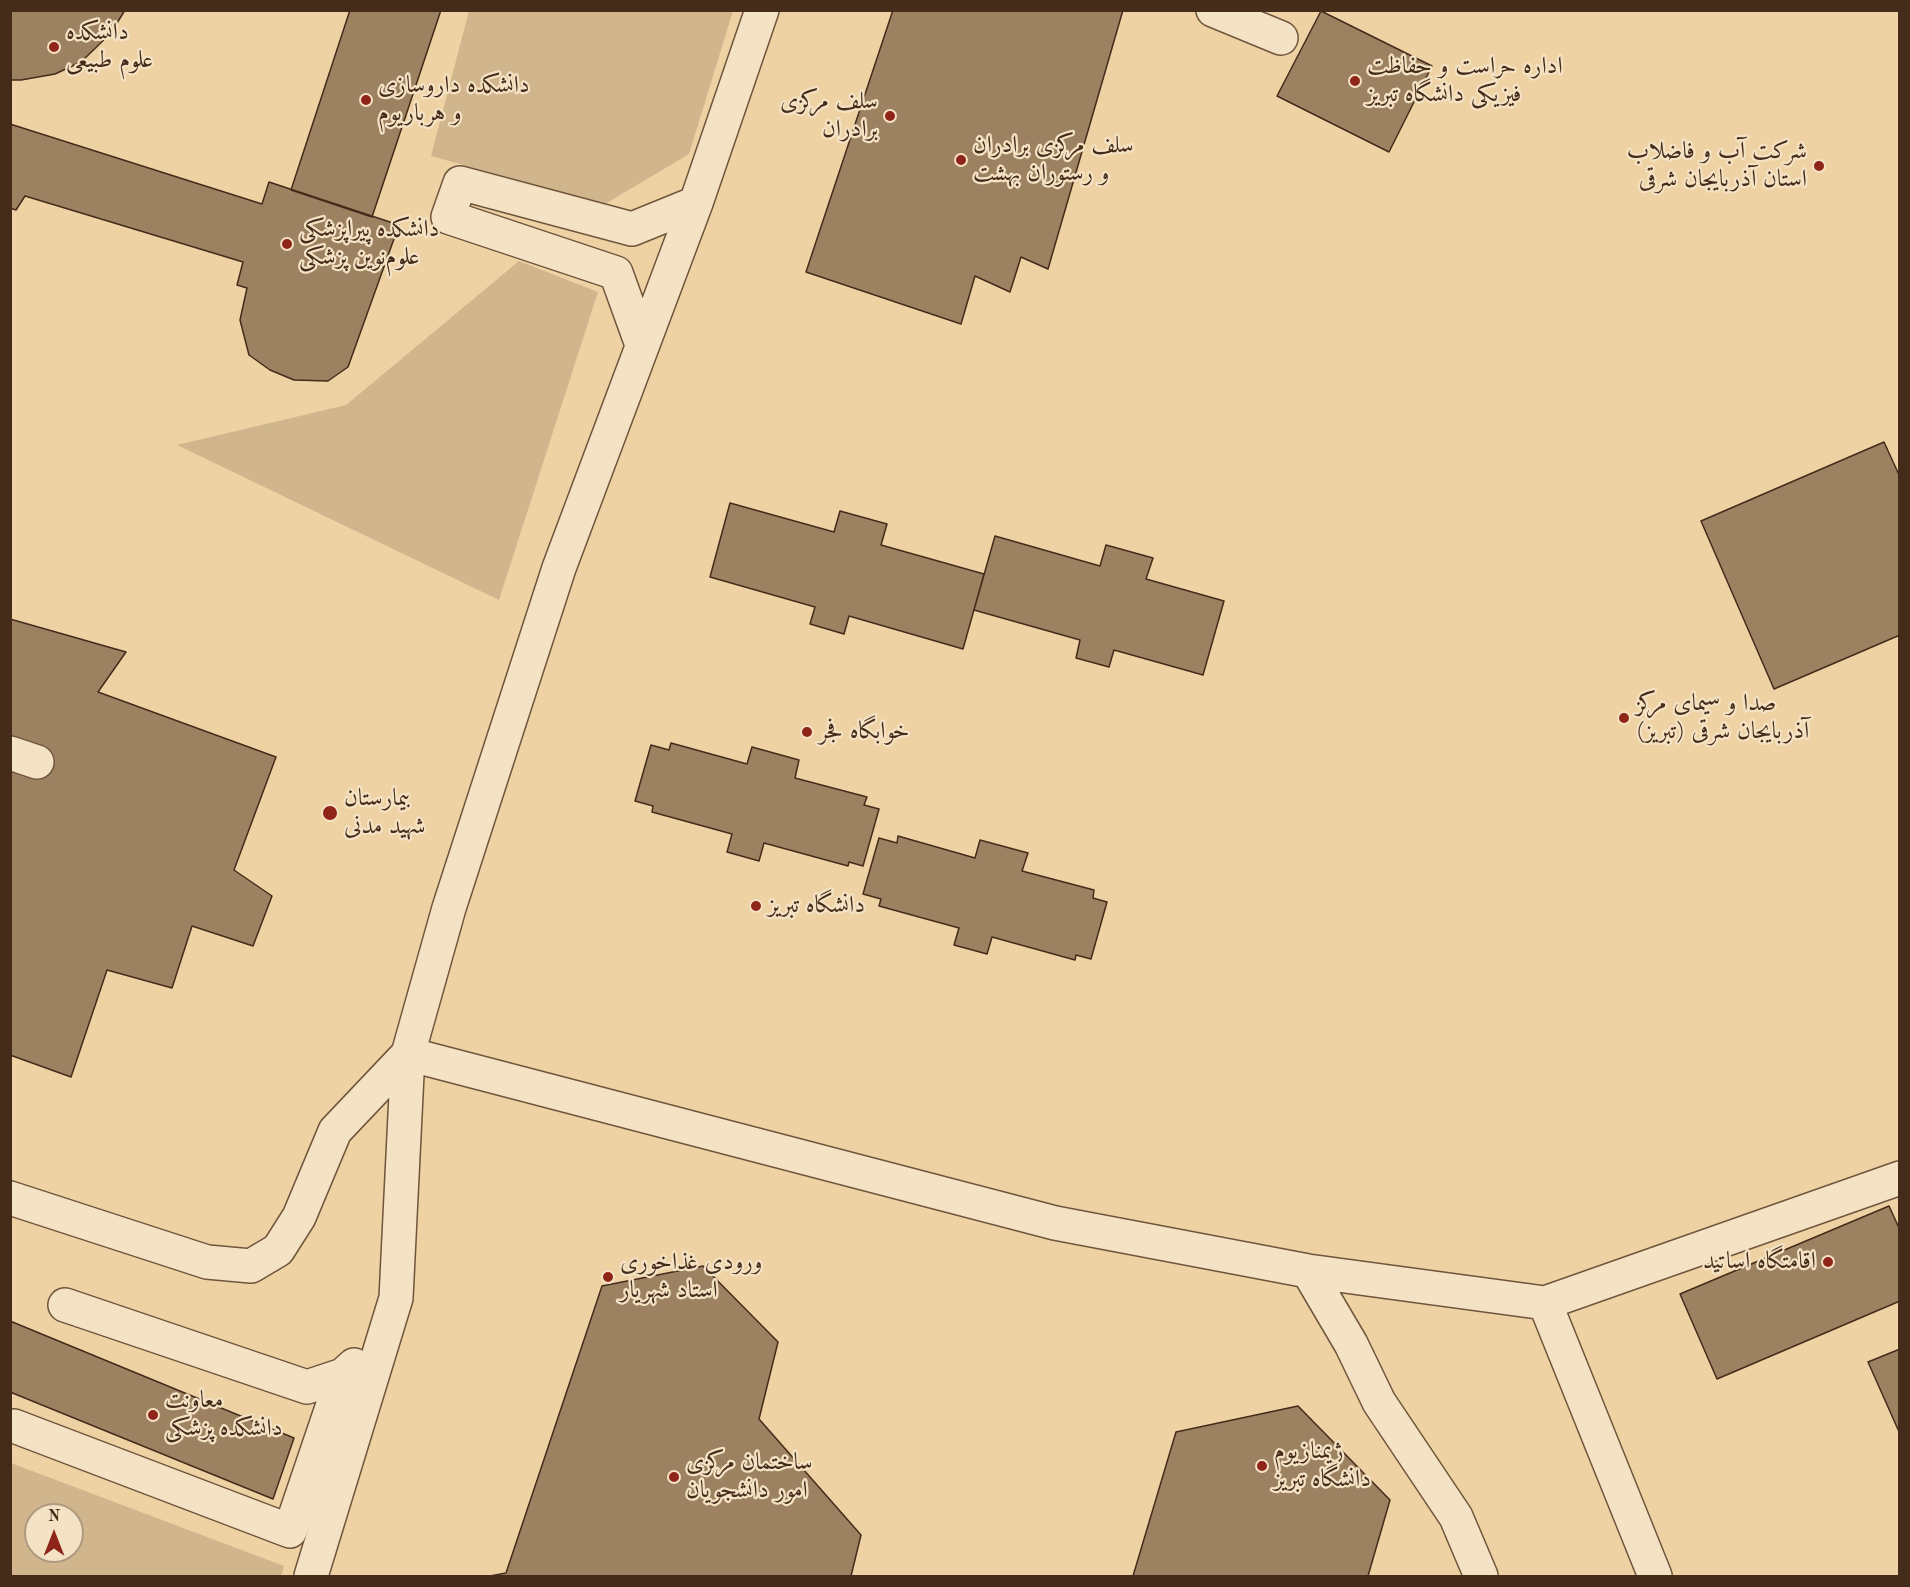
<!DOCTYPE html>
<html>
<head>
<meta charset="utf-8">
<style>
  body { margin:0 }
  #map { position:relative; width:1910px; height:1587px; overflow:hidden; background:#eed2a4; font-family:"Old Standard TT",serif }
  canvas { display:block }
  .frame { position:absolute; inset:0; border:12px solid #452b1a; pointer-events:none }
  .north { position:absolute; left:24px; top:1503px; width:60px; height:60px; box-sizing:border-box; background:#f4e2c4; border:2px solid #ae9980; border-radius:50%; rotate:0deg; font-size:16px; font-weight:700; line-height:24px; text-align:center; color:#452b1a }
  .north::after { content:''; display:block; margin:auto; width:21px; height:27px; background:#8f2418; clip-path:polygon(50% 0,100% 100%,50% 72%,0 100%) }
</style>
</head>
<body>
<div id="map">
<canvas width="1910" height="1587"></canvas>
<div class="frame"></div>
<div class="north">N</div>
</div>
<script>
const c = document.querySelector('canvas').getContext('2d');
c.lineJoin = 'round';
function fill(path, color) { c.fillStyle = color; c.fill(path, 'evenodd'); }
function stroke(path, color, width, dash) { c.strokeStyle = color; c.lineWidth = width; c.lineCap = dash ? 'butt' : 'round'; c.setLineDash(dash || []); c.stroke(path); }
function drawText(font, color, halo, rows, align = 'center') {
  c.font = font + ' "Old Standard TT",Amiri,serif'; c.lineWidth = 4.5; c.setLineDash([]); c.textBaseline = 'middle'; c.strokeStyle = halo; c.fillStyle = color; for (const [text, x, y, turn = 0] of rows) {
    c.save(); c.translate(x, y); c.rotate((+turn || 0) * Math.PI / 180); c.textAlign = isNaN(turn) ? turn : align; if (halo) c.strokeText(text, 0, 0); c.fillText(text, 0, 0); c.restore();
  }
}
fill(new Path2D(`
  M469 11V10L733 11 689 154 605 204 431 156Z
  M519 261 598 292 499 600 177 445 346 405Z
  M11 1463 284 1566 281 1576H11ZM36 1515H72V1551H36Z`), '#d1b68d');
const building = new Path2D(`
  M10 10H125L111 33 81 62 55 74 21 80H10Z
  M350 10H441L372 217 291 190Z
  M893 10H1123L1048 269 1021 257 1010 292 975 276 961 324 806 272Z
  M1321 11 1432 66 1389 152 1277 96Z
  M10 124 262 204 269 182 399 225 348 367 328 381 294 380 270 370 249 355 240 320 247 288 237 285 243 262 25 196 16 210 10 208Z
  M1884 442 1900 477V635L1774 689 1701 521Z
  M730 503 834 532 840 511 887 524 881 545 984 574 963 649 849 616 844 634 810 624 815 607 710 577Z
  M995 536 1100 566 1106 545 1153 558 1146 579 1224 601 1203 675 1114 650 1109 667 1076 658 1080 640 974 610Z
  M10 619 126 652 98 692 276 757 234 870 272 896 253 946 192 926 172 988 107 970 71 1077 10 1055Z
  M671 743 747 764 752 747 799 760 795 778 867 797 864 805 879 809 863 866 849 862 848 866 764 843 759 861 727 852 732 834 652 812 653 806 635 801 651 745 669 750Z
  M898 836 975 858 980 840 1028 853 1022 871 1094 890 1093 898 1107 902 1091 959 1076 955 1075 960 992 937 987 954 954 945 959 928 879 906 881 899 863 894 879 838 897 843Z
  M1889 1206 1900 1230V1301L1717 1379 1680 1294Z
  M703 1266 778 1342 759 1419 861 1535 851 1576H490L506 1573 602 1286Z
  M10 1321 294 1438 273 1499 10 1392Z
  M1900 1349V1434L1868 1362Z
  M1298 1406 1390 1500 1368 1576H1133L1176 1432Z`);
fill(building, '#9d8262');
stroke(building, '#452b1a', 1.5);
const minor = new Path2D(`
  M1213 10 1281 38
  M642 345 616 273 448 217 460 183 632 229 696 203
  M10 753 37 762
  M10 1198 207 1262 251 1266 278 1250 299 1217 335 1131 408 1054 1055 1223 1308 1271 1545 1303 1655 1576
  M1308 1271 1351 1344 1379 1402 1456 1517 1481 1576
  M1545 1303 1900 1178
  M65 1305 307 1387 343 1375 354 1365
  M14 1426 290 1531 343 1375
  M311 1576 396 1298 408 1054 449 908 559 568 696 203 762 10`);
stroke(minor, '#6f553c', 36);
stroke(minor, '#f4e2c4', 33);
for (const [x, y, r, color] of [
  [54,47,6,"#8f2418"],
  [1355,81,6,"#8f2418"],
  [366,100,6,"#8f2418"],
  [890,116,6,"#8f2418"],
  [961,160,6,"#8f2418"],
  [1819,166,6,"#8f2418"],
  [287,244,6,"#8f2418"],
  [1624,718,6,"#8f2418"],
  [807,732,6,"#8f2418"],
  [330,813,8,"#8f2418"],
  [756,906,6,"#8f2418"],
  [1828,1262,6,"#8f2418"],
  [608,1277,6,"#8f2418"],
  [153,1415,6,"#8f2418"],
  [1262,1466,6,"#8f2418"],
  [674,1477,6,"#8f2418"]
]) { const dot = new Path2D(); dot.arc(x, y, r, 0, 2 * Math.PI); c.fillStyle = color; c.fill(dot); stroke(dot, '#f4e2c4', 2); }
drawText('24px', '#452b1a', '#f4e2c4', [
  ["دانشکده",66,33],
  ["علوم طبیعی",66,61],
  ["اداره حراست و حفاظت",1367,67],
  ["فیزیکی دانشگاه تبریز",1367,95],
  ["دانشکده داروسازی",378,86],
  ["و هرباریوم",378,114],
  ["سلف مرکزی",878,102,"right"],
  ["برادران",878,130,"right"],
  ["سلف مرکزی برادران",973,146],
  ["و رستوران بهشت",973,174],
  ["شرکت آب و فاضلاب",1807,152,"right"],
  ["استان آذربایجان شرقی",1807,180,"right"],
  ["دانشکده پیراپزشکی",299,230],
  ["علوم‌نوین پزشکی",299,258],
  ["صدا و سیمای مرکز",1636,704],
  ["آذربایجان شرقی (تبریز)",1636,732],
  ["خوابگاه فجر",819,732],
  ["بیمارستان",344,799],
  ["شهید مدنی",344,827],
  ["دانشگاه تبریز",768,906],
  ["اقامتگاه اساتید",1816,1262,"right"],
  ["ورودی غذاخوری",620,1263],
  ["استاد شهریار",620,1291],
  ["معاونت",165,1401],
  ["دانشکده پزشکی",165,1429],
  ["ژیمنازیوم",1274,1452],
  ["دانشگاه تبریز",1274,1480],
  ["ساختمان مرکزی",686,1463],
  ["امور دانشجویان",686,1491]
], 'left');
</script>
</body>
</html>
